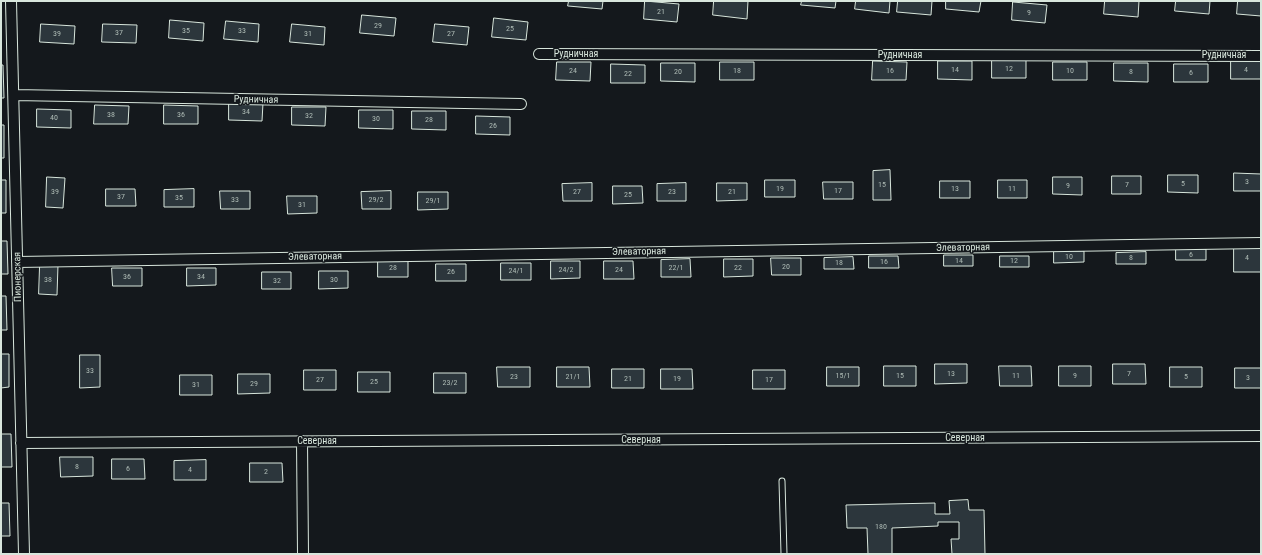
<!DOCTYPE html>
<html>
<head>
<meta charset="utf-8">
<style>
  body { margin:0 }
  #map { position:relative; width:1262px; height:555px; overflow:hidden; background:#14181c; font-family:"Roboto Condensed",sans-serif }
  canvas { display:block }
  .frame { position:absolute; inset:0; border:2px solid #d8e6dc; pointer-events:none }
</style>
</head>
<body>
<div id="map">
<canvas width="1262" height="555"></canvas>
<div class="frame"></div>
</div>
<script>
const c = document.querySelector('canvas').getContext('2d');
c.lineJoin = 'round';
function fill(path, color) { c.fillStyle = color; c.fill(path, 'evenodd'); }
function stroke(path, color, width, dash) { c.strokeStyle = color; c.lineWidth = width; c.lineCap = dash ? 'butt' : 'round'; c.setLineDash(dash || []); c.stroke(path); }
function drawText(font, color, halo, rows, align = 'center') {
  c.font = font + ' "Roboto Condensed",sans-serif'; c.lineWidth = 3; c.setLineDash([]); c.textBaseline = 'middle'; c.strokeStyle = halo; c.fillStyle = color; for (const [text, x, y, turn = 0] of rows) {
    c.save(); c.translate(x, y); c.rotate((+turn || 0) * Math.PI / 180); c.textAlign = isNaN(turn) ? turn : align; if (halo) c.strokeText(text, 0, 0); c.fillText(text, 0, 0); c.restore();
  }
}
const building = new Path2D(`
  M569 1H603L602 9 568 6Z
  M645 1 679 4 677 22 644 19Z
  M714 1H748L747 19 713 15Z
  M802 1H836L835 8 801 5Z
  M856 1H890L889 13 855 9Z
  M898 1H932L931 15 897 12Z
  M946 1H981L979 12 946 9Z
  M1105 1H1139L1138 17 1104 14Z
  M1176 1H1210L1209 14 1175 11Z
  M1238 1H1261V16L1237 14Z
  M1013 2 1047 5 1045 23 1012 20Z
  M362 15 396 18 394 36 360 33Z
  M494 18 528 22 526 40 492 37Z
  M170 20 204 23 203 41 169 38Z
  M226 21 259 24 258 42 224 39Z
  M41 24 75 26 74 44 40 42Z
  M103 24 137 25 136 43 102 42Z
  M292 24 325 27 324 45 290 42Z
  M435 24 469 27 467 45 433 42Z
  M992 59 1026 60V78H992Z
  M873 61 907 62 906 80H872Z
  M938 61H972V80L938 79Z
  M1231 61H1261V79H1231Z
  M557 62H591L590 81 556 80Z
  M720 62H754V80H720Z
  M1053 62H1087V80H1053Z
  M661 63H695V82L661 81Z
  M1114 63H1148V82L1114 81Z
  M611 64 645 65V83H611Z
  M1174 64H1208V82H1174Z
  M1 65H3L4 98H1Z
  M229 102 263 103 262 121 229 120Z
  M95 105 129 106 128 124H94Z
  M164 105 198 106V124H164Z
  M292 107H326L325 126 292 125Z
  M37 109 71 110V128L37 127Z
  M359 110H393V129L359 128Z
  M412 111H446V130L412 129Z
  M476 116 510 117V135L476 134Z
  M1 125H4V158H1Z
  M890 170 891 200H873V171Z
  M1234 173 1261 174V191H1234Z
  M1168 175H1198V193L1168 192Z
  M1112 176H1141V194H1112Z
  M47 177 65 178 63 208 46 207Z
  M1053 177H1082V195L1053 194Z
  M1 180H6V213H1Z
  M765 180H795V197H765Z
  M998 180H1027V198H998Z
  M940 181H970V198H940Z
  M823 182H853V199H824Z
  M592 183V201H563L562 184Z
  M686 183V201H657V184Z
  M717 183H747V200L717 201Z
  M613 186H642L643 203 613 204Z
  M106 189H135L136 206H106Z
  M194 189V207H164V190Z
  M220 191H250V209H221Z
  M391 191V209H362L361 192Z
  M418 192H448V209L418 210Z
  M287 196H317V213L288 214Z
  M1 241H7L8 274H1Z
  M1234 245H1261V272H1234Z
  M1176 249H1206V260H1176Z
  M1054 251H1084V262L1054 263Z
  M1146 252V264H1116V253Z
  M944 255H973V266H944Z
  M869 256H898L899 268H869Z
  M1000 256H1029V267H1000Z
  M853 257 854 269H824V258Z
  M771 258H801V275H772Z
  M690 259 691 277H661V260Z
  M724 259H753V276L724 277Z
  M378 260H408V277H378Z
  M551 261H580V278L551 279Z
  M604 261H633L634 279H604Z
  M501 263H531V280H501Z
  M436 264H466V281H436Z
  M40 265H58L57 295 39 294Z
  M112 268H142V286H113Z
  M187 268H216V285L187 286Z
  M319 271H348V288L319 289Z
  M262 272H291V289H262Z
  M1 296H6L7 330H1Z
  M1 354H9V387L1 388Z
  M80 355H100V387L80 388Z
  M935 364H967V383L935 384Z
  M1113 364H1145L1146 384H1113Z
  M884 366H916V386H884Z
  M999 366H1031L1032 386H1000Z
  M1059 366H1091V386H1059Z
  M497 367H530V387H498Z
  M557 367H589L590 387H557Z
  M827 367H859V386H827Z
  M1170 367H1202V387H1170Z
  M1235 368H1261V388H1235Z
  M612 369H644V388H612Z
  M661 369H692L693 389H661Z
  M304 370H336V390H304Z
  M753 370H785V389H753Z
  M358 372H390V392H358Z
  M434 373H466V393H434Z
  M238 374H270V393L238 394Z
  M180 375H212V395H180Z
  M1 434H11L12 467H1Z
  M60 457H93V476L61 477Z
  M112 459H144L145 479H112Z
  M206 460V480H174V461Z
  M250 463H282L283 482H250Z
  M968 500 969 510H984L985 554H952L951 539H959V522H938V526L892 528V554H868L867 528H847L846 505 935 503V514H950L949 501Z
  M1 503H9L10 536H1Z`);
fill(building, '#2c363c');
stroke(building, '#d8e6dc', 1);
const service = new Path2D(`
  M782 481 784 554`);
const minor = new Path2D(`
  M11 1 24 554
  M539 54 1261 56
  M14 95 521 104
  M17 262 1261 243
  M302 441 303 554
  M21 443 1261 436`);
stroke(service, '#d8e6dc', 7);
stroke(minor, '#d8e6dc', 12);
stroke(service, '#14181c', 5);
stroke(minor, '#14181c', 10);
drawText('8px', '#adbab4', null, [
  ["21",661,12],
  ["9",1029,13],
  ["29",378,26],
  ["25",510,29],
  ["35",186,31],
  ["33",242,31],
  ["37",119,33],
  ["39",57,34],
  ["31",308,34],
  ["27",451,34],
  ["12",1009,69],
  ["14",955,70],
  ["4",1246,70],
  ["24",573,71],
  ["18",737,71],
  ["16",890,71],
  ["10",1070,71],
  ["20",678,72],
  ["8",1131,72],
  ["6",1191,73],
  ["22",628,74],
  ["34",246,112],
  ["38",111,115],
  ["36",181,115],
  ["32",309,116],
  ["40",54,118],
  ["30",376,119],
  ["28",429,120],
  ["26",493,126],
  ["3",1247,182],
  ["5",1183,184],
  ["15",882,185],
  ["7",1127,185],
  ["9",1068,186],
  ["19",780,189],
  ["13",955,189],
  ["11",1012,189],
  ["17",838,191],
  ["39",55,192],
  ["27",577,192],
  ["23",672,192],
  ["21",732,192],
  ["25",628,195],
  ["37",121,197],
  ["35",179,198],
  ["33",235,200],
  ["29/2",376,200],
  ["29/1",433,201],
  ["31",302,205],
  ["6",1191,255],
  ["10",1069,257],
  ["8",1131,258],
  ["4",1247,258],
  ["14",959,261],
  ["12",1014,261],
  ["16",884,262],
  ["18",839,263],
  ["20",786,267],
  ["28",393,268],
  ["22/1",676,268],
  ["22",738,268],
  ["24/2",566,270],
  ["24",619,270],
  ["24/1",516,271],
  ["26",451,272],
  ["36",127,277],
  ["34",201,277],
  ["38",48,280],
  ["30",334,280],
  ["32",277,281],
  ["33",90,371],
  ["13",951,374],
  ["7",1129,374],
  ["15/1",843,376],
  ["15",900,376],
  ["11",1016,376],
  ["9",1075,376],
  ["23",514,377],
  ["21/1",573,377],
  ["5",1186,377],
  ["3",1248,378],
  ["21",628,379],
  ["19",677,379],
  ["27",320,380],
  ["17",769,380],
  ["25",374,382],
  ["23/2",450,383],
  ["29",254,384],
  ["31",196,385],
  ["8",77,467],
  ["6",128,469],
  ["4",190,470],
  ["2",266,472],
  ["180",881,527]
]);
drawText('10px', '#d8e6dc', '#14181c', [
  ["Рудничная",576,54],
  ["Рудничная",900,55],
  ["Рудничная",1224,55],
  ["Рудничная",256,100,1],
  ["Элеваторная",963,248,-1],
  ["Элеваторная",639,252,-1],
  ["Элеваторная",315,257,-1],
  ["Пионерская",18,277,-91],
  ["Северная",965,438],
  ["Северная",641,440],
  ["Северная",317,441]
]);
</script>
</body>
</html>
